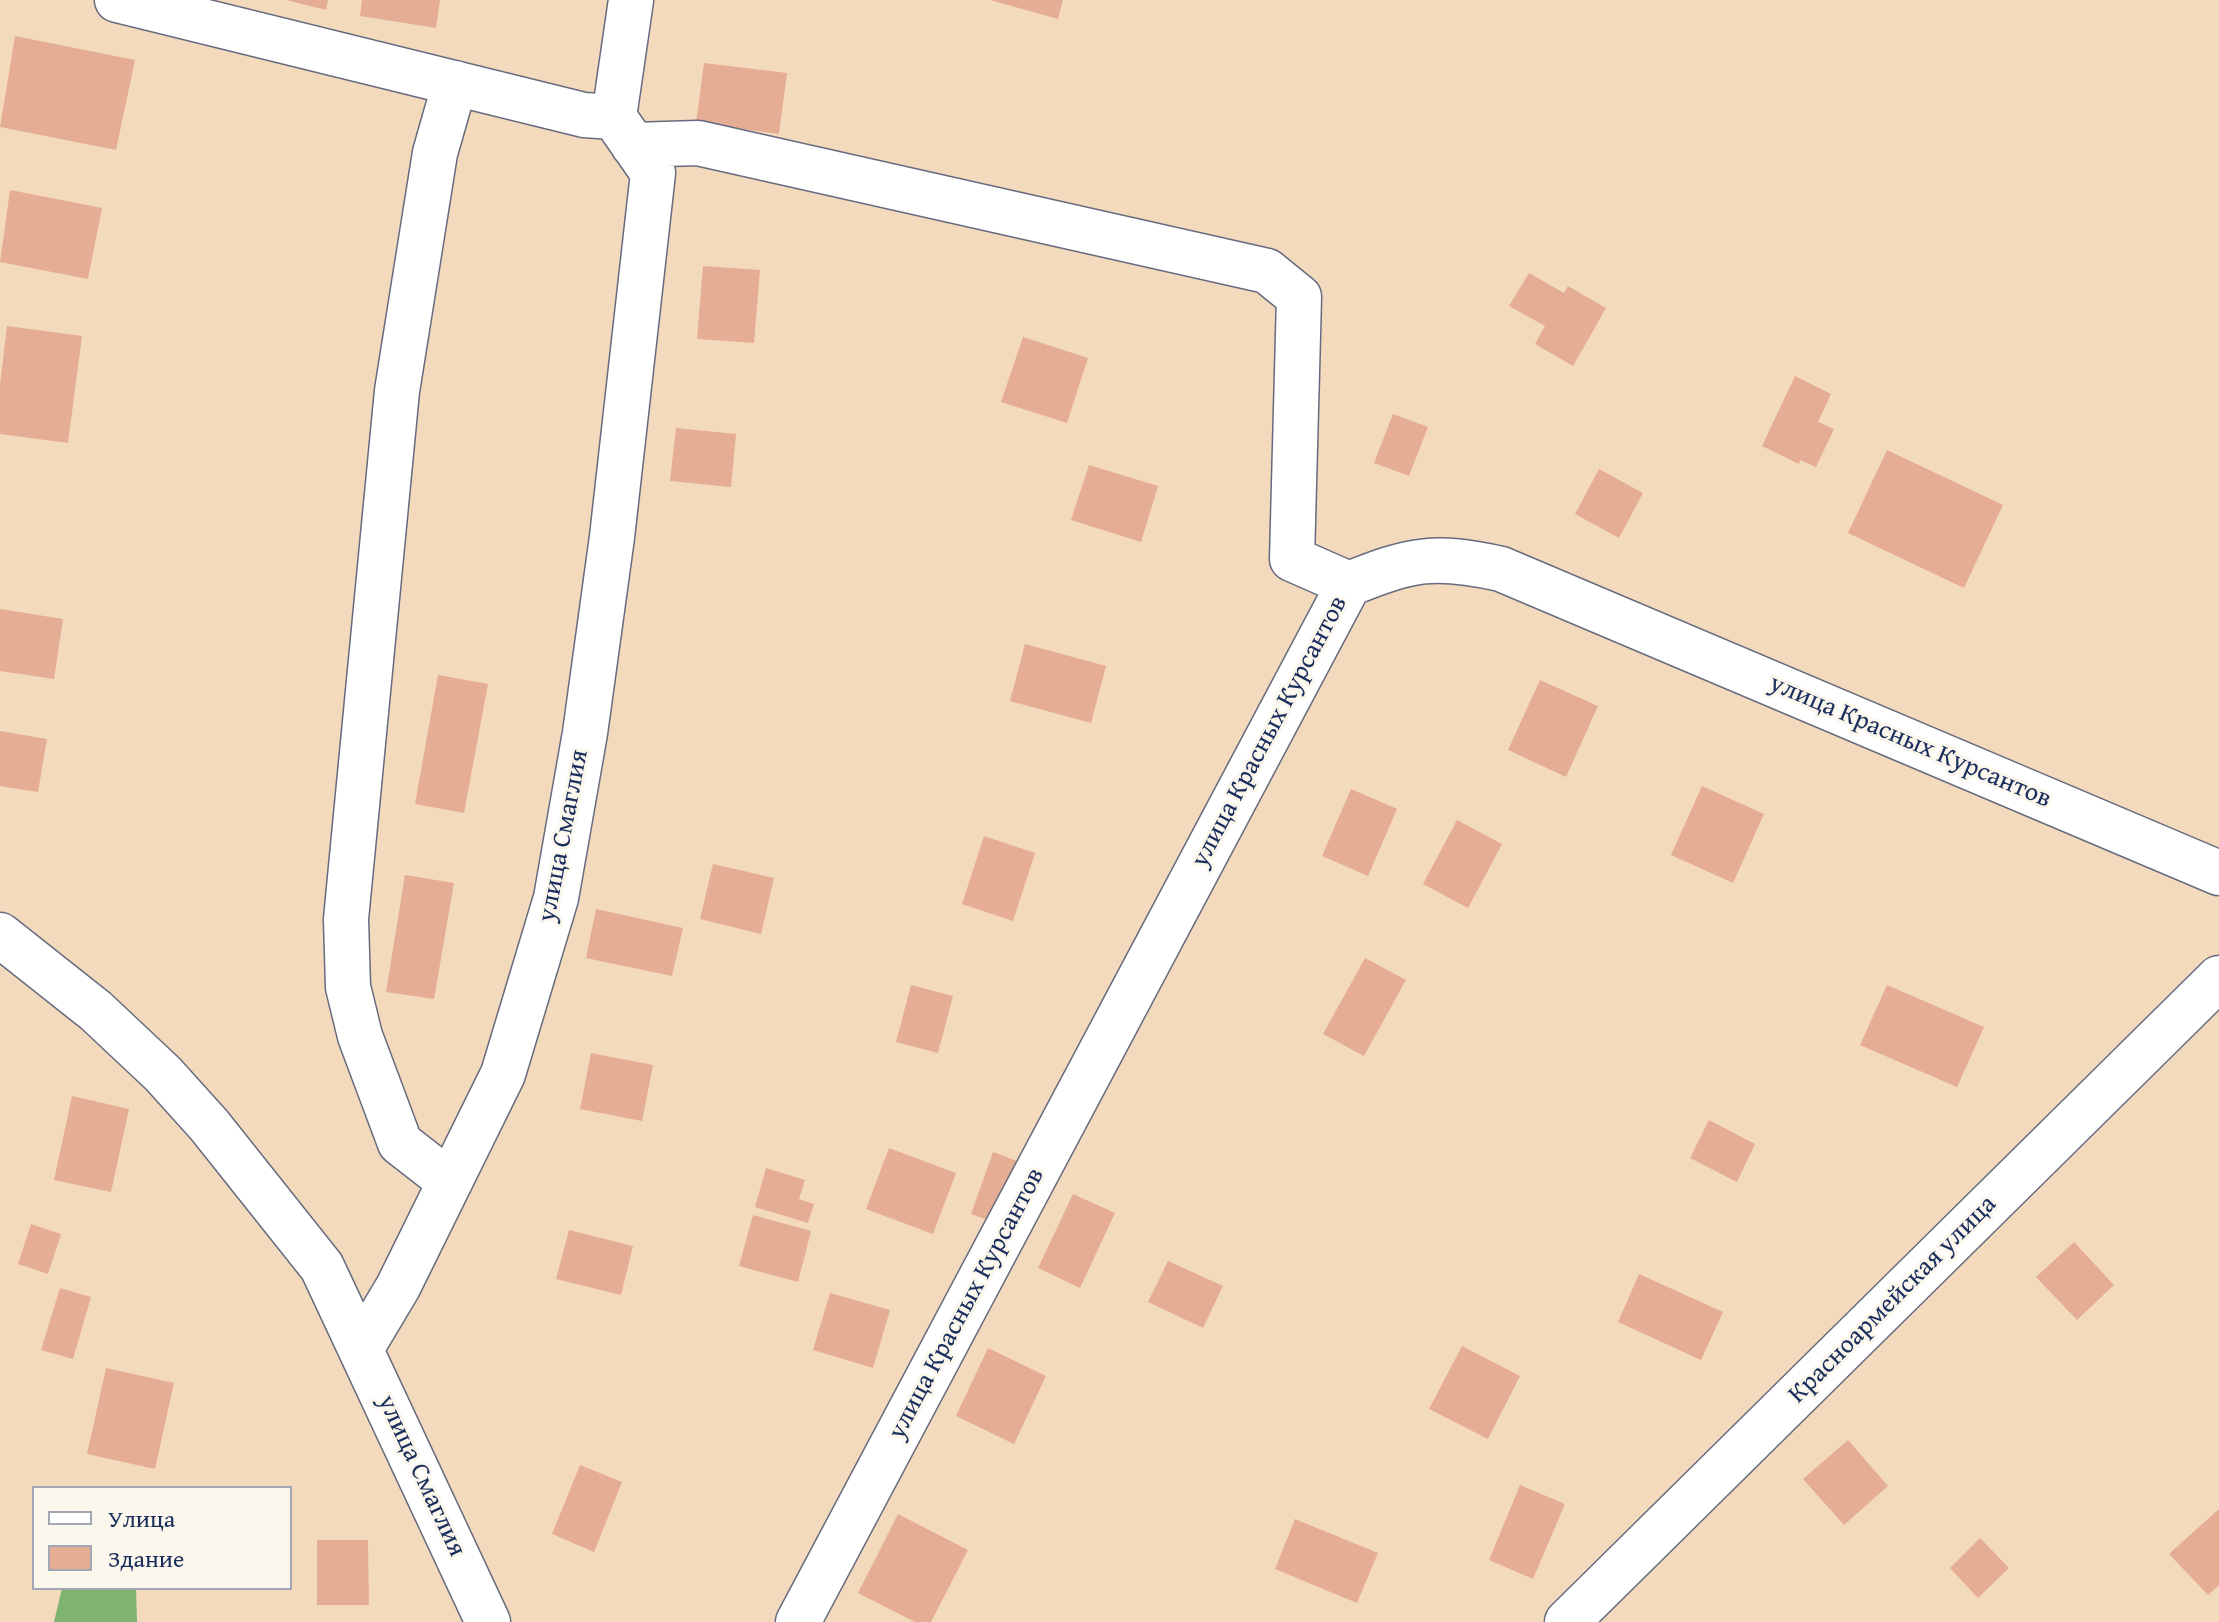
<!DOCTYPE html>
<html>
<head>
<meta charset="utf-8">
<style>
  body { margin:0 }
  #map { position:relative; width:2219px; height:1622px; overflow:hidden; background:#f4dabd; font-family:"Gentium Book Plus",serif }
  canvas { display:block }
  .legend { position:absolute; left:32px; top:1486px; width:260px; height:104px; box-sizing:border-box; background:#fbf7ec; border:2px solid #a1a7b3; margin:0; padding:10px 14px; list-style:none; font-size:24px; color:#1b2f5e }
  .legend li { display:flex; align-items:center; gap:16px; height:40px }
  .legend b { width:40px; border:2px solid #a1a7b3 }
</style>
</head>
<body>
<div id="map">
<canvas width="2219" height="1622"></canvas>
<ul class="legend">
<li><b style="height:10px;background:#fff"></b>Улица</li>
<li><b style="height:22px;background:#e4ad94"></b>Здание</li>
</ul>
</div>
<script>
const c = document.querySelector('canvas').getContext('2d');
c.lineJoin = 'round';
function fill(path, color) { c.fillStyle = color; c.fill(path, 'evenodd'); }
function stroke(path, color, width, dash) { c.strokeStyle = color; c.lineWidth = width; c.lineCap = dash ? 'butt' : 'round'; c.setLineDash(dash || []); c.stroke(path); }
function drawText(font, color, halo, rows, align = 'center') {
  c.font = font + ' "Gentium Book Plus",serif'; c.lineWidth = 6; c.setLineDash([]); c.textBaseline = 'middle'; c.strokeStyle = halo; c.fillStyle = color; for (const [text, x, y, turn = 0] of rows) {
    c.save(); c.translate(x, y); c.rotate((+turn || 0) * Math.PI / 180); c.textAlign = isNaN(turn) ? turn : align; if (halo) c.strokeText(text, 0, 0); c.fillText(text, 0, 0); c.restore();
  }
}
fill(new Path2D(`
  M62 1588H136L137 1622H54Z`), '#7eb370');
fill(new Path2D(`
  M286 0H328L326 10Z
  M362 0H440L436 28 360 16Z
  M990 0H1063L1058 19Z
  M15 36 135 60 116 150 0 127Z
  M704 63 787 73 779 134 696 123Z
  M10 190 102 208 88 279 0 262Z
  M703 266 760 270 754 343 697 339Z
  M1529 273 1564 293 1568 286 1606 308 1573 366 1535 344 1545 326 1509 306Z
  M7 326 82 336 68 443 0 434V385Z
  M1023 337 1088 358 1067 423 1001 402Z
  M1795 376 1831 394 1818 422 1834 429 1816 467 1800 460 1799 464 1762 446Z
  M1393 414 1428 427 1409 476 1374 463Z
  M676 428 736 434 731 487 670 481Z
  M1887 450 2003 505 1964 588 1848 533Z
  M1089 465 1158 486 1141 542 1071 520Z
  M1599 469 1643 493 1619 538 1575 514Z
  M0 609 63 619 54 679 0 671Z
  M1025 644 1106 666 1091 723 1010 701Z
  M438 675 488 684 464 813 415 804Z
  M1540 680 1598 706 1566 777 1508 750Z
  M0 731 47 739 38 792 0 786Z
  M1702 786 1764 814 1733 883 1671 855Z
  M1351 789 1397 809 1368 876 1322 856Z
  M1457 820 1502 844 1468 908 1423 884Z
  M984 836 1035 853 1013 921 962 904Z
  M713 864 774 878 761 934 700 919Z
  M405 875 454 883 434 999 386 992Z
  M596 909 683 928 672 976 586 958Z
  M1365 958 1406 980 1364 1056 1323 1034Z
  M911 985 953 996 938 1053 896 1042Z
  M1887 985 1984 1027 1957 1087 1860 1045Z
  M591 1053 653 1065 642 1121 580 1109Z
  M72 1096 129 1109 111 1192 54 1180Z
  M1709 1120 1755 1144 1737 1182 1690 1158Z
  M889 1148 956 1173 933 1234 866 1209Z
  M993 1152 1017 1161 994 1222 971 1214Z
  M766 1168 805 1180 799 1199 814 1204 808 1223 755 1207Z
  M1073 1194 1115 1213 1080 1288 1038 1268Z
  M753 1215 811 1231 798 1282 739 1266Z
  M31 1224 61 1234 48 1274 18 1264Z
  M569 1230 633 1246 621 1295 556 1279Z
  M2074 1242 2114 1285 2077 1320 2036 1277Z
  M1168 1261 1223 1286 1203 1328 1148 1302Z
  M1639 1274 1723 1312 1701 1360 1618 1322Z
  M60 1288 91 1297 73 1359 41 1350Z
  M830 1293 890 1310 873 1368 813 1350Z
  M1462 1346 1520 1376 1488 1439 1429 1409Z
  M988 1348 1046 1376 1014 1444 956 1416Z
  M106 1368 174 1383 155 1469 87 1454Z
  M1848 1440 1888 1486 1844 1525 1803 1479Z
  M580 1465 622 1482 594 1552 552 1534Z
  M1520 1485 1565 1504 1533 1579 1489 1560Z
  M2219 1509V1585L2208 1595 2169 1554Z
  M898 1514 968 1550 931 1622H915L858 1593Z
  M1295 1519 1378 1553 1357 1603 1275 1569Z
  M1980 1538 2009 1568 1978 1598 1950 1568Z
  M317 1540H368L369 1605H317Z`), '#e4ad94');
const minor = new Path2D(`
  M117 0 584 115 614 117
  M633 145 698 143 1267 271 1299 297 1292 559 1349 584
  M0 935 96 1011 163 1074 209 1125 322 1267 488 1622
  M450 1182 400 1143 360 1036 348 987 346 919 397 391 435 153 455 83
  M361 1349 398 1287 503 1074 556 898 585 733 612 537 653 173 614 117 631 0
  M798 1622 1349 584C1411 559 1434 554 1501 569L2219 873
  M1567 1622 2219 978`);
stroke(minor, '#676b7f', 47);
stroke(minor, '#fff', 44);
drawText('26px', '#1b2f5e', '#fbf7ec', [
  ["улица Красных Курсантов",1270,732,-62],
  ["улица Красных Курсантов",1910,742,23],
  ["улица Смаглия",564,836,-79],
  ["Красноармейская улица",1893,1300,-45],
  ["улица Красных Курсантов",967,1304,-62],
  ["улица Смаглия",421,1476,65]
]);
</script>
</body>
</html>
